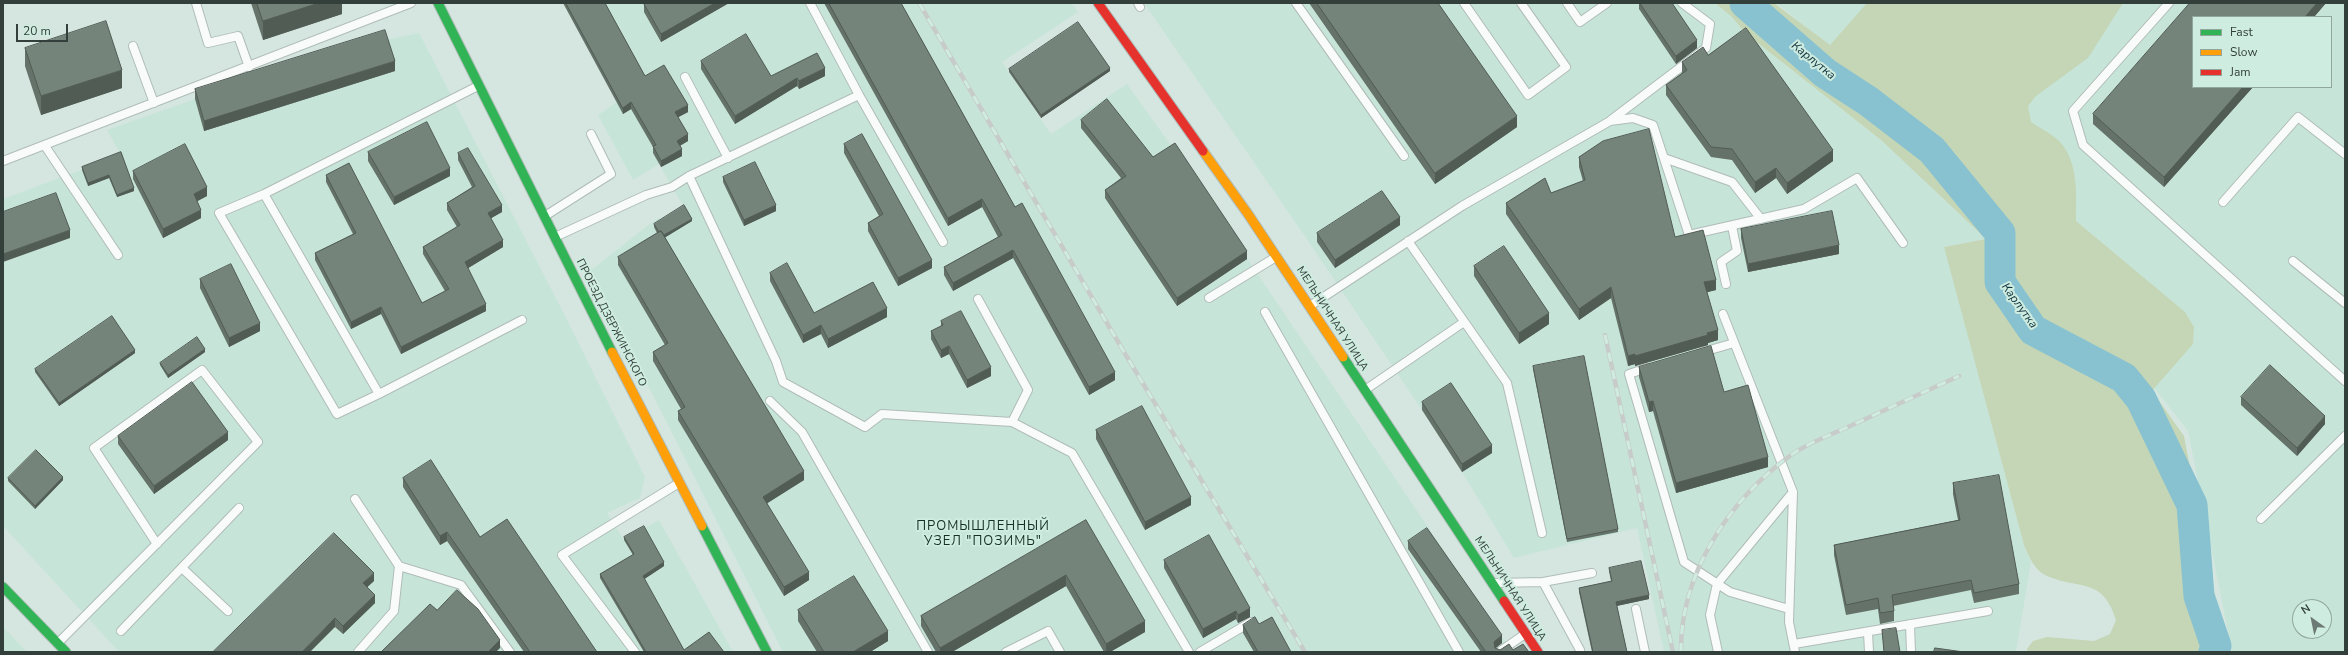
<!DOCTYPE html>
<html>
<head>
<meta charset="utf-8">
<style>
  body { margin:0 }
  #map { position:relative; width:2348px; height:655px; overflow:hidden; background:#d5e6e0; font-family:"Nunito Sans",sans-serif }
  canvas { display:block }
  .frame { position:absolute; inset:0; border:4px solid #333f3a; pointer-events:none }
  .legend { position:absolute; left:2192px; top:16px; width:140px; height:72px; box-sizing:border-box; background:#cfece1; border:1px solid #91a79e; margin:0; padding:5px 7px; list-style:none; font-size:12px; color:#333f3a }
  .legend li { display:flex; align-items:center; gap:8px; height:20px }
  .legend b { width:20px; border:1px solid #91a79e }
  .north { position:absolute; left:2292px; top:599px; width:40px; height:40px; box-sizing:border-box; background:#cfece1; border:1px solid #91a79e; border-radius:50%; rotate:327deg; font-size:11px; font-weight:700; line-height:16px; text-align:center; color:#333f3a }
  .north::after { content:''; display:block; margin:auto; width:14px; height:18px; background:#6c7974; clip-path:polygon(50% 0,100% 100%,50% 72%,0 100%) }
  .scale { position:absolute; left:16px; top:24px; width:52px; height:18px; box-sizing:border-box; border:2px solid #333f3a; border-top:0; padding-left:5px; font-size:12px; line-height:14px; white-space:nowrap; color:#333f3a; -webkit-text-stroke:3px #cfece1; paint-order:stroke }
</style>
</head>
<body>
<div id="map">
<canvas width="2348" height="655"></canvas>
<div class="frame"></div>
<ul class="legend">
<li><b style="height:5px;background:#30b455"></b>Fast</li>
<li><b style="height:5px;background:#ff9f0a"></b>Slow</li>
<li><b style="height:5px;background:#e5322d"></b>Jam</li>
</ul>
<div class="north">N</div>
<div class="scale">20 m</div>
</div>
<script>
const c = document.querySelector('canvas').getContext('2d');
c.lineJoin = 'round';
function fill(path, color) { c.fillStyle = color; c.fill(path, 'evenodd'); }
function stroke(path, color, width, dash) { c.strokeStyle = color; c.lineWidth = width; c.lineCap = dash ? 'butt' : 'round'; c.setLineDash(dash || []); c.stroke(path); }
function drawText(font, color, halo, rows, align = 'center') {
  c.font = font + ' "Nunito Sans",sans-serif'; c.lineWidth = 4; c.setLineDash([]); c.textBaseline = 'middle'; c.strokeStyle = halo; c.fillStyle = color; for (const [text, x, y, turn = 0] of rows) {
    c.save(); c.translate(x, y); c.rotate((+turn || 0) * Math.PI / 180); c.textAlign = isNaN(turn) ? turn : align; if (halo) c.strokeText(text, 0, 0); c.fillText(text, 0, 0); c.restore();
  }
}
fill(new Path2D(`
  M601 3H1071L1078 12 1002 62 1051 134 1127 84 1175 151 1512 652H783L590 271 651 223 659 218 662 221 684 208 659 164 633 180 598 115 617 102Z
  M1144 3H1715L1732 17 1745 33 1881 140 1986 239 1945 247 2024 545 2031 562 2016 652H1664L1637 528 1514 558 1462 472 1422 410 1306 238Z
  M1776 3H2345V652H2232L2188 431 1978 164ZM2193 17H2331V87H2193ZM2300 607H2324V631H2300Z
  M419 33 562 310 645 477 640 498 607 513 624 540 659 520 733 652H119L3 526V199L121 155 107 130 195 99 385 40Z
  M3 627 27 652H3Z`), '#c7e4d9');
fill(new Path2D(`
  M1715 3H1774L1830 45 1867 3H2123L2088 58 2036 96 2028 106 2031 122C2040 128 2054 135 2061 143 2079 165 2076 195 2076 221L2185 312 2194 327 2193 344 2152 391 2184 436 2226 652H2028L2027 649 2033 641 2047 637 2094 641 2110 634 2116 620C2103 577 2080 590 2047 576 2035 571 2029 557 2024 545L1944 247 1986 239 1881 140 1745 33 1732 17Z`), '#c5d6b6');
stroke(new Path2D(`
  M1745 3 1825 73 1868 101 1932 150 2000 233V282L2033 330 2124 378 2141 399 2192 505 2199 596 2216 646 2214 652`), '#88c2d0', 31);
const lane = new Path2D(`
  M196 3 208 43 238 36 249 67
  M1138 3 1140 7
  M1296 3 1404 156
  M1464 3 1528 95 1566 67 1521 3
  M1567 3 1580 22 1607 3
  M2169 3 2073 111 2083 145 2345 381
  M133 46 154 103
  M685 77 728 158
  M478 86 264 194 379 394 522 320
  M859 95 943 242
  M1611 120 1706 48 1710 24 1682 3
  M45 146 118 255
  M1664 158 1732 182 1761 219
  M3 161 411 3
  M689 176 859 95 810 3
  M264 194 219 213 337 414 379 394
  M2223 202 2298 117 2345 154
  M545 216 611 174 591 134
  M555 237 646 195 672 187 689 176 776 361 783 382 865 427 882 414 1012 422 1028 390 978 299
  M1408 241 1507 383 1542 533
  M2293 261 2345 303
  M1726 284 1721 262 1737 251 1732 226
  M1209 298 1276 257
  M1310 306 1462 206 1610 121 1633 118 1653 125 1689 235 1804 209 1857 178 1903 243
  M1265 312 1459 652
  M1723 314 1793 492 1789 622 1795 652
  M1703 352 1734 343
  M1647 368 1629 374 1684 562 1730 592 1789 609
  M1365 390 1464 322
  M770 401 802 432 928 652
  M1012 422 1072 453 1189 652
  M355 499 399 566 461 585 510 652
  M2261 519 2345 436
  M182 568 228 611
  M1543 582 1592 573
  M1495 583 1543 582 1580 650
  M1636 609 1645 652
  M1910 624 1911 652
  M121 631 239 508
  M1868 632 1869 652
  M58 643 258 442 202 370 94 448 157 544
  M1794 644 1988 611
  M358 652 394 611 399 566
  M635 652 562 555 679 483
  M1006 652 1048 631 1060 652
  M1200 652 1251 622
  M1499 652 1525 634
  M1718 652 1710 615 1717 584 1793 492`);
const fast = new Path2D(`
  M438 3 612 352
  M1343 357 1504 601
  M702 526 767 652
  M3 587 66 652`);
const slow = new Path2D(`
  M1203 151 1248 214 1343 357
  M612 352 702 526`);
const jam = new Path2D(`
  M1098 3 1203 151
  M1504 601 1538 652`);
stroke(lane, '#afbcb7', 10);
stroke(fast, '#afbcb7', 11);
stroke(slow, '#afbcb7', 11);
stroke(jam, '#afbcb7', 11);
stroke(lane, '#f9fbfa', 8);
stroke(fast, '#30b455', 9);
stroke(slow, '#ff9f0a', 9);
stroke(jam, '#e5322d', 9);
const rail = new Path2D(`
  M919 3 1124 352 1305 652
  M1605 335 1673 652
  M1681 652C1680 574 1729 500 1791 455 1808 443 1830 435 1848 427 1885 410 1922 393 1959 376`);
stroke(rail, '#c7cccb', 4.5);
stroke(rail, '#cfece1', 3, [9]);
fill(new Path2D(`
  M251 3H342V14L263 40Z
  M563 3H605L645 76 688 112 678 117 688 141 680 146 682 156 661 167 653 153V147L631 109 623 114Z
  M645 3H729L661 42 644 12V4Z
  M824 3H901L1015 207 1115 380 1089 395 1013 258 953 291 944 275V267L998 237 982 207 948 226Z
  M1309 3H1438L1517 127 1435 184Z
  M1639 3H1672L1697 48 1676 64 1639 9Z
  M2190 3H2326L2314 17 2193 87H2253L2164 187 2093 124V114Z
  M25 48 122 88 41 115 25 66Z
  M1708 55 1833 161 1787 194 1776 178 1755 193 1732 160 1711 157 1666 95V85L1682 73V62Z
  M701 61 771 76H825L799 89 797 86 735 124 701 69Z
  M1009 69 1110 71 1041 118 1009 72Z
  M395 71 204 131 195 99V89Z
  M1081 120 1153 157 1247 259 1177 306 1105 198V190L1121 178 1081 128Z
  M844 144 932 268 898 286 868 231V223L879 216 844 153Z
  M121 152 134 191 117 197 109 178 88 186 82 170V167Z
  M368 152 450 176 394 205 368 161Z
  M458 153 502 212 491 218 503 247 468 268 486 311 401 354 381 314 351 329 315 260V253L353 234 326 182V175L422 303 445 291 423 254V247L457 227 447 210V203L472 187 458 160Z
  M1579 157 1675 237 1716 290 1707 292 1718 340 1708 343V345L1635 366V364L1628 366 1611 298 1579 320 1506 214V203L1551 193 1583 181 1579 167Z
  M133 171 207 196 197 201 201 218 163 238 133 179Z
  M723 177 776 211 744 226 723 182Z
  M692 221 665 237 804 480 767 503 809 580 784 596 678 420V411L681 409 653 361V352L665 345 618 265V257L657 233 654 227V224Z
  M1400 225 1335 268 1317 242V233Z
  M1741 229 1839 254 1748 272 1741 238Z
  M1474 266 1549 324 1519 344 1474 276Z
  M770 273 814 313 887 317 828 348 821 334 803 343 770 281Z
  M200 279 260 331 229 347 200 288Z
  M941 321 991 376 967 388 949 354 941 358 931 339V331L941 326Z
  M205 352 168 378 160 365V363Z
  M135 353 59 406 35 372V369Z
  M1533 366 1618 529V532L1567 542 1533 369Z
  M1639 367 1724 392 1768 467 1676 493 1653 411 1649 412 1639 377Z
  M2241 397 2325 424 2297 456 2241 405Z
  M1422 402 1492 453 1462 472 1422 410Z
  M1096 430 1191 505 1145 530 1096 439Z
  M118 436 228 440 154 494 118 444Z
  M8 478 63 480 35 509 8 481Z
  M403 478 480 537 597 652H524L447 541 440 545 403 487Z
  M1953 483 2019 584V594L1974 603 1971 590 1893 606 1894 611V621L1880 624 1878 609 1846 615 1834 555V545L1958 520 1953 494Z
  M1086 520 1145 632 1110 652H1104L1066 586 952 652H936L921 626V616Z
  M624 537 664 566 644 579 684 650 724 652H644L600 578V574L633 555 624 540Z
  M1408 541 1502 643 1496 648 1500 650H1513L1529 652H1481L1408 549Z
  M1164 560 1250 617 1238 623 1236 619 1203 638 1164 568Z
  M1609 568 1649 599 1617 606 1627 652H1592L1579 592V588L1611 581 1609 571Z
  M374 581 367 587 375 603 343 634 335 627 213 652Z
  M798 610 888 641 870 652H817L798 621Z
  M1259 624 1291 652H1254L1243 633V625Z
  M1882 630 1900 652H1884Z`), '#647269');
fill(new Path2D(`
  M319 3H342V14L263 40V21Z
  M715 3H729L661 42V34Z
  M2317 3H2326L2314 17H2305Z
  M1697 40V48L1676 64V56Z
  M395 61V71L204 131V121Z
  M825 68V76L799 89V81Z
  M1110 68V71L1041 118V115Z
  M122 70V88L41 115V96Z
  M797 78V86L735 124V116Z
  M2243 87H2253L2164 187V177Z
  M631 102V109L623 114V108Z
  M688 105V112L675 119V112Z
  M1517 116V127L1435 184V173Z
  M688 134V141L677 147V141Z
  M682 149V156L661 167V161Z
  M1833 150V161L1787 194V183Z
  M450 168V176L394 205V197Z
  M1776 168V178L1755 193V182Z
  M109 175V178L88 186V183Z
  M207 187V196L194 203V194Z
  M134 188V191L117 197V195Z
  M982 199V207L948 226V218Z
  M502 205V212L488 220V213Z
  M776 205V211L744 226V220Z
  M201 210V218L163 238V229Z
  M1400 217V225L1335 268V260Z
  M692 219V221L661 240V237Z
  M70 230V238L3 262V254Z
  M503 240V247L465 270V262Z
  M1839 245V254L1748 272V264Z
  M1013 250V258L953 291V283Z
  M1247 251V259L1177 306V298Z
  M932 260V268L898 286V278Z
  M1716 280V290L1704 293V282Z
  M1611 287V298L1579 320V309Z
  M486 304V311L401 354V347Z
  M381 307V314L351 329V322Z
  M887 308V317L828 348V339Z
  M1549 313V324L1519 344V333Z
  M260 323V331L229 347V338Z
  M821 325V334L803 343V335Z
  M1718 330V340L1708 343V345L1635 366V356Z
  M949 346V354L941 358V350Z
  M205 349V352L168 378V375Z
  M135 350V353L59 406V403Z
  M1635 354V364L1628 366V356Z
  M991 367V376L967 388V380Z
  M1115 372V380L1089 395V387Z
  M1653 401V411L1649 412V402Z
  M2325 416V424L2297 456V448Z
  M228 432V440L154 494V486Z
  M1492 445V453L1462 472V464Z
  M1768 457V467L1676 493V483Z
  M804 471V480L763 506V497Z
  M63 477V480L35 509V506Z
  M1191 497V505L1145 530V522Z
  M447 532V541L440 545V536Z
  M664 562V566L643 580V576Z
  M809 572V580L784 596V587Z
  M374 573V581L363 591V583Z
  M1066 575V586L952 652H940V648Z
  M375 595V603L343 634V626Z
  M1649 595V599L1616 606V602Z
  M1250 608V617L1238 623V615Z
  M1236 611V619L1203 638V629Z
  M335 618V627L310 652H302Z
  M1145 621V632L1110 652H1106V644Z
  M888 631V641L870 652H853Z
  M1502 635V643L1494 649V642Z
  M500 640V648L496 652H488Z`), '#515c55');
const building = new Path2D(`
  M257 3H319L263 21Z
  M566 3H605L645 76 664 65 688 105 675 112 688 134 677 141 682 149 661 161 653 146 656 145 631 102 623 108Z
  M645 3H715L661 34 644 4Z
  M829 3H901L1015 207 1022 203 1115 372 1089 387 1013 250 953 283 944 267 1002 235 982 199 948 218Z
  M1317 3H1438L1517 116 1435 173Z
  M1640 3H1672L1697 40 1676 56Z
  M2190 3H2317L2305 17H2193V87H2243L2164 177 2093 114Z
  M106 21 122 70 41 96 25 48Z
  M1078 22 1110 68 1041 115 1009 69Z
  M1746 28 1833 150 1787 183 1776 168 1755 182 1732 149 1711 147 1666 85 1687 70 1682 62 1703 47 1708 55Z
  M385 30 395 61 204 121 195 89Z
  M746 34 771 76 817 53 825 68 799 81 797 78 735 116 701 61Z
  M1107 99 1153 157 1175 143 1247 251 1177 298 1105 190 1126 176 1081 120Z
  M427 122 450 168 394 197 368 152Z
  M1649 129 1675 237 1703 230 1716 280 1704 282 1718 330 1707 333 1708 335 1635 356V354L1628 356 1611 287 1579 309 1506 203 1545 178 1551 193 1585 180 1579 157 1603 141Z
  M862 134 932 260 898 278 868 223 883 214 844 144Z
  M185 144 207 187 194 194 201 210 163 229 133 171Z
  M468 148 502 205 488 213 503 240 465 262 486 304 401 347 381 307 351 322 315 253 356 233 326 175 349 163 422 303 449 289 423 247 460 225 447 203 475 186 458 153Z
  M121 152 134 188 117 195 109 175 88 183 82 167Z
  M755 162 776 205 744 220 723 177Z
  M1382 191 1400 217 1335 260 1317 233Z
  M56 193 70 230 3 254V212Z
  M684 205 692 219 664 235 661 231 659 232 654 224Z
  M1832 211 1839 245 1748 264 1741 229Z
  M661 231 804 471 763 497 809 572 784 587 678 411 685 407 653 352 668 343 618 257Z
  M1504 246 1549 313 1519 333 1474 266Z
  M787 263 814 313 873 282 887 308 828 339 821 325 803 335 770 273Z
  M231 264 260 323 229 338 200 279Z
  M961 311 991 367 967 380 949 346 941 350 931 331 943 325 941 321Z
  M112 316 135 350 59 403 35 369Z
  M197 337 205 349 168 375 160 363Z
  M1711 346 1724 392 1748 385 1768 457 1676 483 1653 401 1649 402 1639 367Z
  M1584 356 1618 529 1567 539 1533 366Z
  M2270 365 2325 416 2297 448 2241 397Z
  M192 382 228 432 154 486 118 436Z
  M1451 383 1492 445 1462 464 1422 402Z
  M1142 406 1191 497 1145 522 1096 430Z
  M36 450 63 477 35 506 8 478Z
  M431 460 480 537 507 519 597 652H530L447 532 440 536 403 478Z
  M1999 475 2019 584 1974 593 1971 580 1892 595 1894 611 1880 613 1878 598 1846 605 1834 545 1960 520 1953 483Z
  M1086 520 1145 621 1106 644 1066 575 940 648 921 616Z
  M644 526 664 562 643 576 684 650 709 632 724 652H646L600 574 634 554 624 537Z
  M1427 528 1502 635 1494 642 1495 648 1500 650 1509 644 1513 650 1523 644 1529 652H1486L1408 541Z
  M334 533 374 573 363 583 375 595 343 626 335 618 302 652H213Z
  M1209 535 1250 608 1238 615 1236 611 1203 629 1164 560Z
  M1641 561 1649 595 1616 602 1627 652H1593L1579 588 1612 581 1609 568Z
  M854 576 888 631 853 652H824L798 610Z
  M457 590 478 609 500 640 488 652H381L430 604 437 610Z
  M1255 617 1259 624 1272 617 1291 652H1258L1243 625Z
  M1896 628 1900 652H1884L1882 630Z
  M1935 648 1964 652H1934Z`);
fill(building, '#74847a');
stroke(building, '#515c55', 1);
drawText('11px', '#333f3a', '#cfece1', [
  ["МЕЛЬНИЧНАЯ УЛИЦА",1332,319,57],
  ["ПРОЕЗД ДЗЕРЖИНСКОГО",611,323,63],
  ["МЕЛЬНИЧНАЯ УЛИЦА",1510,589,57]
]);
drawText('italic 12px', '#0f333d', '#cfece1', [
  ["Карлутка",1813,61,39],
  ["Карлутка",2019,306,54]
]);
c.letterSpacing = '1px';
drawText('13px', '#172f27', '#cfece1', [
  ["ПРОМЫШЛЕННЫЙ",983,527],
  ["УЗЕЛ \"ПОЗИМЬ\"",983,542]
]);
c.letterSpacing = '0px';
</script>
</body>
</html>
